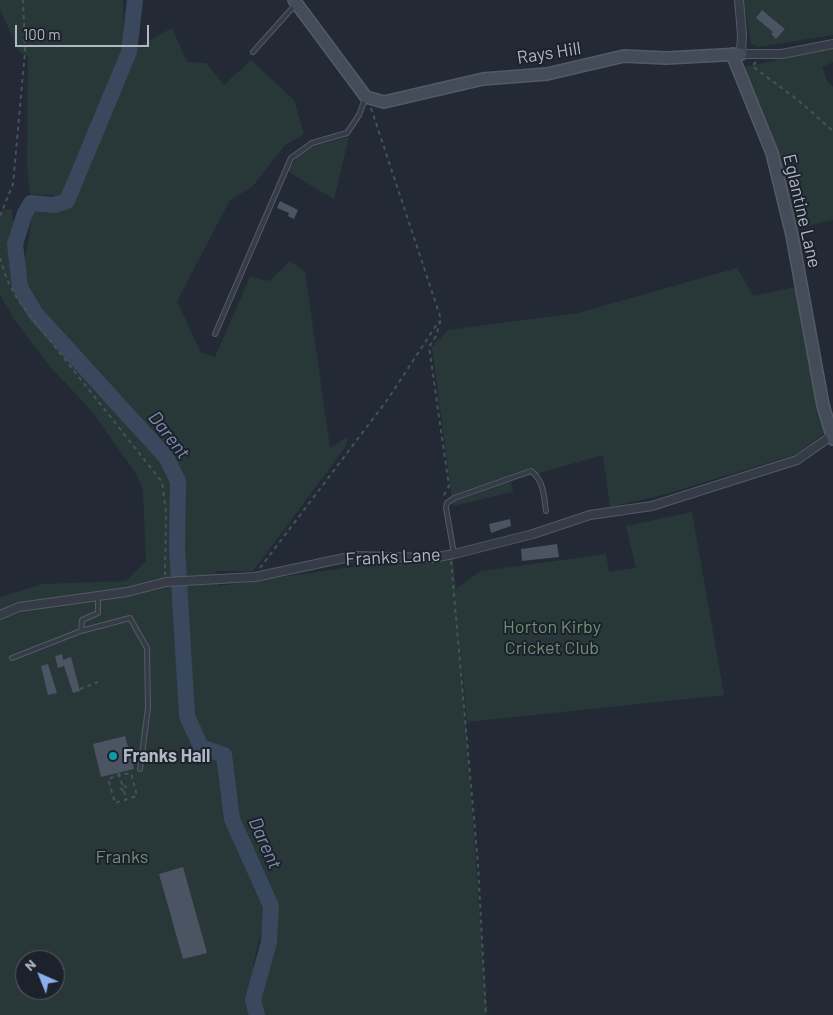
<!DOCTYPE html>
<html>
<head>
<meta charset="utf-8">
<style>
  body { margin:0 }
  #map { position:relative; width:833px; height:1015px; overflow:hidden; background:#232a36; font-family:Barlow,sans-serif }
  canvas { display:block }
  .north { position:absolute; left:15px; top:950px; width:50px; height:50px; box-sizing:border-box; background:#1c212b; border:1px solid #585d68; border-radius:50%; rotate:316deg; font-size:14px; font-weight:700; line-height:20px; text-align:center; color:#b1b7c3 }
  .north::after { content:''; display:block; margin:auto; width:18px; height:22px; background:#8daeec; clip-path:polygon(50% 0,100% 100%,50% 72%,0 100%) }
  .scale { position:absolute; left:15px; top:25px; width:134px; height:22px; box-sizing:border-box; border:2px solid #b1b7c3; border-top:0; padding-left:6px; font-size:15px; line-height:18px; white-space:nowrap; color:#b1b7c3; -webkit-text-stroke:4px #1c212b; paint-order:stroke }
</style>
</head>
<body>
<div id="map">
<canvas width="833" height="1015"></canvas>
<div class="north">N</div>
<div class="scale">100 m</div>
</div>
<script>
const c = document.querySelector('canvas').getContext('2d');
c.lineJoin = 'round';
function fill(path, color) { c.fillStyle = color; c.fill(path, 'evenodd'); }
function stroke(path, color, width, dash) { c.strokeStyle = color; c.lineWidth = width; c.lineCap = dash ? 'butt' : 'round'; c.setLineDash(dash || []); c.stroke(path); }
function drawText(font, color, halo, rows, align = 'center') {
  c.font = font + ' Barlow,sans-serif'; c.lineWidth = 4; c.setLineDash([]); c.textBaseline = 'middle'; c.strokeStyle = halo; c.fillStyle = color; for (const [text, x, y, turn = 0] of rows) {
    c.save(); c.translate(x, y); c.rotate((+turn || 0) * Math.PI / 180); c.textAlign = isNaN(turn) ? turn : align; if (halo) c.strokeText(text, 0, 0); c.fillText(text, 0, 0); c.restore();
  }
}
fill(new Path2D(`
  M0 0H123L124 43 63 196 30 194 27 164 28 56 19 52 0 9Z
  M744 0H833V35L758 47 751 43ZM762 10 785 29 776 39 771 35 773 32 756 18Z
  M172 28 187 62 206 63 224 85 251 60 294 100 304 134 285 145 252 187 230 200 177 301 201 353 215 357 250 277 269 281 290 261 305 272 330 448 348 436 346 446 253 571H216L219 586 386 562 453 558 456 589 481 571 606 554 609 572 636 568 626 526 692 512 724 695 467 722 459 630 487 1015H0V597L43 584 126 581 146 561 143 491 137 475 91 410 52 369 14 319 0 295V211L12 209 15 246 23 270 34 207 73 206 137 47ZM242 832 275 903 274 948 263 980 253 966 266 912ZM25 960H55V990H25Z
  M833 48V62L822 67 827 81 833 87V220L798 228 770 129 744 67Z
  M349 137 334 199 287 171 303 149Z
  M737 268 753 296 795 287 824 433 797 454 663 495 610 507 603 455 511 481 513 492 453 506 432 347 448 330 578 313Z`), '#283839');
stroke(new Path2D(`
  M135 0 129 52 67 201 54 205 31 203 25 213 15 244 20 287 35 313 166 457 178 481 177 548 187 716 201 747 224 755 232 819 271 906 269 942 253 1000 257 1015`), '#3a485e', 16);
fill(new Path2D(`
  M762 10 785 29 776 39 771 34 773 32 756 18Z
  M280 201 298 210 294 219 288 216 289 213 277 208Z
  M510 519 511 526 491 533 489 524Z
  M557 544 559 557 522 561 521 549Z
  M62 654 63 660 71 657 80 691 73 693 64 666 58 668 55 656Z
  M48 664 57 693 48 695 41 666Z
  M125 736 134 769 101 777 93 744Z
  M183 867 207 953 183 959 159 874Z`), '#4b5462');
const lane = new Path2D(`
  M253 52 295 5
  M215 334 291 158 312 143 347 133 359 115 365 99
  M454 554 446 508 447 503 454 498 531 471C544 480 544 497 546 511
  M81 631 82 620 98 613V595
  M12 658 81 631 130 618 147 648 148 708 140 769`);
const street = new Path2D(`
  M739 0 742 34 741 54H782L833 44
  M0 615 19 607 127 592 166 582 255 577 354 556 432 558 454 554 533 534 590 515 652 506 797 460 831 436`);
const secondary = new Path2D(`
  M294 0 366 97 384 102 483 79 547 74 624 56 666 58 741 54
  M732 54 772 153 792 235 823 405 833 439`);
stroke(lane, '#545a64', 6);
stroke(street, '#545a64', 10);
stroke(secondary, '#545a64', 14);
stroke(new Path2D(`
  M756 62 752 66 798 100 833 131
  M371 108 441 319 436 336 429 347 449 486 443 497
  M0 216 13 184 25 51 23 0
  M0 258 7 280 18 300 162 482 166 512 165 575
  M451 561 478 864 486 1015
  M260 568 388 399 439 321
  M80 689 98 682
  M119 773V775L108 779 115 803 137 796 131 773 119 775 122 784 120 788 124 791 126 787 122 784
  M124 791 126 799`), '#445357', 2, [4, 4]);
stroke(lane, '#363c47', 4);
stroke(street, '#363c47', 8);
stroke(secondary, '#454c59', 11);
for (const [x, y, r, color] of [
  [113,756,5,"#0f9aa8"]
]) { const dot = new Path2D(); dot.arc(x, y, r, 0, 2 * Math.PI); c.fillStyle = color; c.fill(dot); stroke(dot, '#1c212b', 2); }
drawText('18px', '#b1b7c3', '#1c212b', [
  ["Rays Hill",549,53,-9],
  ["Eglantine Lane",802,211,77],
  ["Franks Lane",393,557,-3]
]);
drawText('18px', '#6b9175', '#1c212b', [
  ["Horton Kirby",552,627],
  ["Cricket Club",552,648],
  ["Franks",122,857]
]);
drawText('bold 18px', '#b1b7c3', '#1c212b', [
  ["Franks Hall",123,756]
], 'left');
drawText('italic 19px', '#7c8da9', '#1c212b', [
  ["Darent",169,435,52],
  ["Darent",265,843,66]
]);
</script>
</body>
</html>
